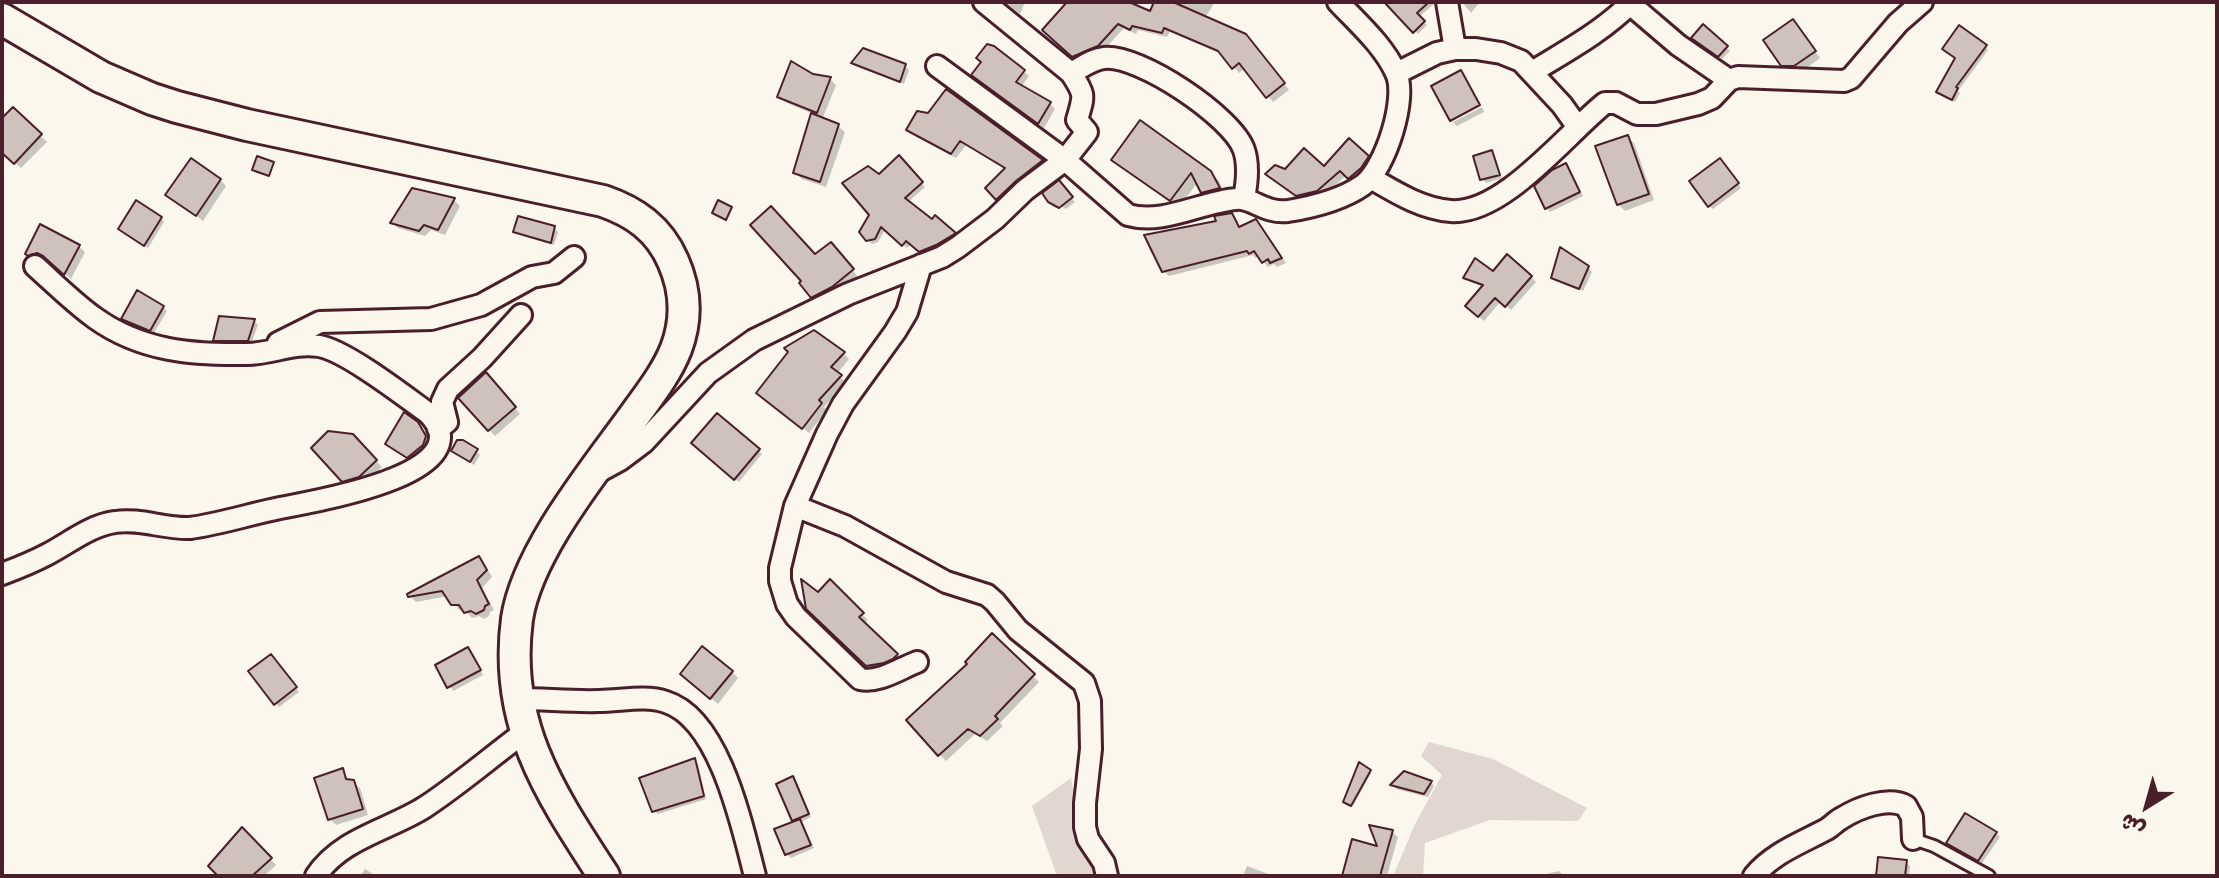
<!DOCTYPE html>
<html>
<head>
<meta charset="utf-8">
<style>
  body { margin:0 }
  #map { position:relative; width:2219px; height:878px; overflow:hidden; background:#fbf7ec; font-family:Itim,"Playpen Sans Arabic",sans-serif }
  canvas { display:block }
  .frame { position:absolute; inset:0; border:4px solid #4a1f2b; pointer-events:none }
  .north { position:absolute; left:2107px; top:766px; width:80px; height:80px; -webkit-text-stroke:6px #fbf7ec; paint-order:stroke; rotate:217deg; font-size:22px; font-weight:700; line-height:32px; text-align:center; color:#4a1f2b }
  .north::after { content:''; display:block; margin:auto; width:28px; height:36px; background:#4a1f2b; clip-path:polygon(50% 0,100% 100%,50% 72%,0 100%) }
</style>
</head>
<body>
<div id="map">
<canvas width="2219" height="878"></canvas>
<div class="frame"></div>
<div class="north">ش</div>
</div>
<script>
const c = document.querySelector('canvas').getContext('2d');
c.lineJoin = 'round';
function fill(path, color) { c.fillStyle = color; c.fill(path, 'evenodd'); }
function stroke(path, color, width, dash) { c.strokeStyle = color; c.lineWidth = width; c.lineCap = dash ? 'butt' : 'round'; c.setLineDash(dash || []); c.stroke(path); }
fill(new Path2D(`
  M1429 742 1493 759 1587 808 1578 821 1490 820 1425 843 1423 876H1393L1415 824 1442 775 1421 756Z
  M1071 778 1081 834 1100 876H1057L1032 806Z`), '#e2d7d0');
fill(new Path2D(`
  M1005 2H1025L1020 14Z
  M1087 2H1121L1151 13 1156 2H1180L1187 4 1188 2H1215L1205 18 1251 42 1289 90 1273 102 1245 68 1239 73 1224 55 1170 32 1167 37 1138 30 1136 34 1124 28 1103 51 1079 61 1045 29Z
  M1395 2H1434L1435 3 1419 17 1427 25 1418 34 1391 6Z
  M1462 2H1480L1471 13Z
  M1793 22 1820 58 1801 72 1790 71 1783 64Z
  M1703 27 1730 51 1722 59 1697 41Z
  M1985 46 1988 50 1958 91 1960 93 1955 102 1942 95Z
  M854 63 905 66 909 70 904 84 857 67Z
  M1023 71 1029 76 1021 87 1050 104 1055 109 1044 128 979 80Z
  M812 75 830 79 836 85 822 120 838 126 845 132 826 187 802 179 795 172 813 114 785 102 779 96Z
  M946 91 1046 166 1003 203 988 188 1006 170 966 145 956 158 914 135 908 130 929 115Z
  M1482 107 1484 112 1457 126 1453 122Z
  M13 110 47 142 21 168 2 150V121Z
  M1627 137 1634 143 1654 200 1625 211 1618 204Z
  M1349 141 1373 163 1355 183 1347 175 1323 196 1303 201 1273 179 1286 172 1324 168Z
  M1492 152 1495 156 1502 178 1486 183 1482 179Z
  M899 158 925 187 907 203 932 222 935 218 957 237 940 248 924 255 911 244 907 248 886 228 878 242 872 244 868 240 879 176Z
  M1724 164 1741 188 1713 209 1709 205Z
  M1566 166 1583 196 1550 212 1547 208Z
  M1122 167 1210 172 1219 181 1226 196 1211 200 1203 192 1198 182 1178 208Z
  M220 180 226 186 203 221 168 195Z
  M1063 187 1075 202 1066 209 1049 200Z
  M413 190 454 200 460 206 445 235 431 230 425 236 398 228 392 222Z
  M1232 215 1241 228 1261 227 1286 263 1277 267 1274 264 1268 267 1259 256 1256 258 1253 255 1169 276 1163 271 1219 222Z
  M161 218 164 222 148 248 124 233Z
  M554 228 558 232 554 245 519 235 516 232Z
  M78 246 85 252 71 279 52 262 45 259 36 261 27 253Z
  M837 250 858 277 838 293 819 303 812 296 815 257Z
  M1588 268 1592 272 1583 291 1557 281 1553 277Z
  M1493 274 1531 277 1536 282 1511 310 1501 301 1484 321 1467 306 1484 287 1470 282 1465 277Z
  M163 307 167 311 154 333 127 322 124 318Z
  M254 321 258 325 251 344H219L216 340Z
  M843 353 849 359 837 374 847 383 824 407 827 410 809 433 765 399Z
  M492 381 520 414 495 436 489 430Z
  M717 416 762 454 739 482 694 443Z
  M421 428 429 441 426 449 412 460 391 448Z
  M352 436 382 467 365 482 350 487 313 448Z
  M476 451 480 455 474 465 457 454Z
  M479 558 485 565 492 577 482 588 494 610 490 612 489 616 484 619 479 616 472 618 465 610H459L448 596 416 602 410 596Z
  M830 582 868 620 864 624 902 661 874 672 808 608Z
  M992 636 1039 682 1000 723 1003 726 987 741 975 734 946 761 908 720 970 665Z
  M468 649 483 675 453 691 438 665Z
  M274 660 299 692 279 707 276 703Z
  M732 672 738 678 718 704 688 680Z
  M694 761 698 764 706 799 658 814 654 810Z
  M1360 765 1371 773 1353 806 1346 803Z
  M342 771 350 781 360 788 368 815 336 825 330 819Z
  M793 779 797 783 811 817 801 822 814 848 791 858 787 854 777 830 796 822 793 820Z
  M1431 782 1434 786 1428 797 1396 789 1393 785Z
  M243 830 276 865 264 876H220Z
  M1392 832 1398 837 1387 876H1346L1380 849Z
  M1996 833 2000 837 1982 863 1953 847Z
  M1906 862 1910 866 1909 876H1878Z
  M1247 866 1274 876H1243Z
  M365 869 376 876H360Z
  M1559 871 1564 876H1537Z`), '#0003');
const building = new Path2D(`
  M1067 2H1129L1150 11 1154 2H1173L1246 34 1285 83 1266 98 1239 63 1232 69 1218 51 1164 28 1162 33 1132 26 1130 30 1118 24 1098 46 1072 57 1042 30Z
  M1384 2H1429L1417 13 1425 21 1413 33Z
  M1793 19 1816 51 1794 66H1781L1763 40Z
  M1703 24 1728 46 1718 57 1691 38Z
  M1959 25 1987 45 1956 87 1958 88 1952 100 1936 92 1955 58 1942 49Z
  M987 44 994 46 1025 70 1016 82 1051 102 1038 124 971 75 981 62 976 58Z
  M863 48 906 64 900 82 851 63Z
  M791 61 813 74 831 77 817 113 777 97Z
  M1461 70 1480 105 1450 121 1431 86Z
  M946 89 1043 160 1016 181 996 200 985 188 1005 168 960 141 951 154 906 130 917 111 928 113Z
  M13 107 42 134 14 164 2 153V118Z
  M811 113 839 124 820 182 793 173Z
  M1140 120 1211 171 1220 188 1201 193 1191 173 1170 201 1111 160Z
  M1628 135 1649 194 1617 205 1595 146Z
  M1349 138 1369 156 1361 168 1348 179 1340 171 1317 191 1296 196 1265 174 1275 165 1285 169 1304 148 1324 166Z
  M1492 150 1500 175 1480 180 1473 156Z
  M899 155 923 182 905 198 932 219 935 215 956 233 936 245 919 252 906 241 902 246 881 227 875 239 866 241 859 232 869 215 842 183 868 166 879 174Z
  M257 156 274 162 269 176 252 170Z
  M191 158 221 179 196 216 165 195Z
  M1720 158 1739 183 1708 207 1689 181Z
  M1566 163 1580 192 1545 209 1534 186 1552 170Z
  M1059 180 1073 197 1059 208 1048 202 1042 193Z
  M412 188 455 198 438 230 424 225 419 231 390 223Z
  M136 200 162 217 144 246 118 229Z
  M718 200 732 207 726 220 712 213Z
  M771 206 815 254 831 242 854 269 832 287 811 298 799 283 801 281 750 225Z
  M1232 213 1239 227 1256 219 1282 258 1270 263 1268 259 1262 263 1254 251 1249 254 1247 251 1162 272 1144 235 1216 221 1214 216Z
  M518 216 555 226 551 243 513 232Z
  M40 224 80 245 64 275 43 256 37 253 28 256 25 254Z
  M1560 247 1589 266 1579 289 1551 278Z
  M1507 254 1532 276 1505 307 1495 298 1478 317 1465 306 1483 285 1463 278 1475 258 1493 271Z
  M137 290 164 306 150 331 121 319Z
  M219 316 255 319 248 341H213Z
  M814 330 845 352 831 367 842 375 819 400 822 403 802 429 756 393 788 352 784 348Z
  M486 372 516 407 488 431 458 398Z
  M404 412 418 422 426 436 423 445 407 458 385 444Z
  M717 413 760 449 734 480 691 443Z
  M328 431 353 434 377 460 359 477 342 482 311 448Z
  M457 440H463L478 449 470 462 451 451Z
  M479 556 487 570 477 580 489 604 485 606 484 610 476 614 471 611 464 613 459 605H451L442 591 408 597 407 594Z
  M801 579 818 592 830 579 864 613 859 617 898 654 893 659 884 663 866 666 806 609Z
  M992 633 1035 674 995 716 998 719 980 736 968 729 938 756 906 720 967 664 965 662Z
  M702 646 733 671 710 699 680 674Z
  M468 647 481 670 447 688 435 665Z
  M271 654 297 687 274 705 248 671Z
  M695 758 704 796 652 812 639 778Z
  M1359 762 1371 770 1351 806 1343 802Z
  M343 768 346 779 354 780 363 809 328 820 314 778Z
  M1404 771 1432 781 1424 794 1390 785Z
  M793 776 809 814 792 821 776 784Z
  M1965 813 1997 832 1978 861 1946 843Z
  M800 819 811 845 785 855 774 829Z
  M1369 825 1393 830 1380 876H1342L1352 839 1377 846Z
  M242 827 272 858 252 876H218L208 866Z
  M1878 857 1907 860 1905 876H1876Z`);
fill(building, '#cfc2bc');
stroke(building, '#4a1f2b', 2);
const service = new Path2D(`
  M1913 839 1934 846 1989 876`);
const minor = new Path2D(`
  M984 2 1071 73C1081 68 1092 59 1104 58 1139 54 1233 117 1244 150 1249 165 1247 183 1244 198
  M1447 2 1455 49
  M1630 4 1678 45 1729 80
  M937 66 1065 160 1128 215C1163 225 1201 202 1236 199 1252 197 1265 214 1288 211 1313 207 1343 199 1363 185 1385 169 1408 98 1396 73 1384 46 1358 23 1338 2
  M1532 72C1568 50 1602 32 1632 2
  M1397 73 1437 53 1455 49H1476L1501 53 1521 61 1562 105 1577 126
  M1371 178C1395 192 1422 209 1451 211 1503 215 1566 134 1605 103H1616L1637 114H1656L1698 104 1712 98 1729 80 1738 77 1844 81 1851 78 1898 23 1922 2
  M921 265 907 312 895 332 843 404 827 434 795 506 845 526 946 582 987 595 995 602 1018 630 1084 683 1090 701 1091 749 1085 803V827L1088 839 1104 863 1107 876
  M278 343 320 322 431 319 481 305 532 277 554 273 574 257
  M438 429 447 422 442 402 448 389 482 358 521 315
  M598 472 620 460 644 442 708 373 754 340 848 294 942 257 958 247 995 219 1025 190 1065 160 1087 132 1077 120C1084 95 1086 96 1071 73
  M795 506 780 568V581L787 604 796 617 860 679C879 683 899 669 917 662
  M2 574C18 568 33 562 48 554 69 543 91 525 115 522 140 518 164 529 190 528 220 524 250 514 280 508 311 502 487 474 428 413 404 396 345 350 319 346 294 342 271 354 247 354 192 355 141 351 95 318 74 303 55 284 35 266
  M519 699C545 699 572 702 599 701 621 701 645 695 666 702 720 719 742 826 755 876
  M316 876C341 838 389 830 425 807 460 784 492 756 526 731
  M1754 876C1773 853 1801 843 1827 829 1832 826 1836 821 1842 818 1858 808 1888 796 1906 806L1912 817 1913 839`);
const secondary = new Path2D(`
  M2 19 101 77 152 99 177 107 247 125 603 201C635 212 659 229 673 261 686 290 687 320 676 349 666 374 649 395 634 416 595 470 527 552 517 619 503 724 550 793 604 876`);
stroke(service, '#4a1f2b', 16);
stroke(minor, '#4a1f2b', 26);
stroke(secondary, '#4a1f2b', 36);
stroke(service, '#fbf7ec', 10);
stroke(minor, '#fbf7ec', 20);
stroke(secondary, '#fbf7ec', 30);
</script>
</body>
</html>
